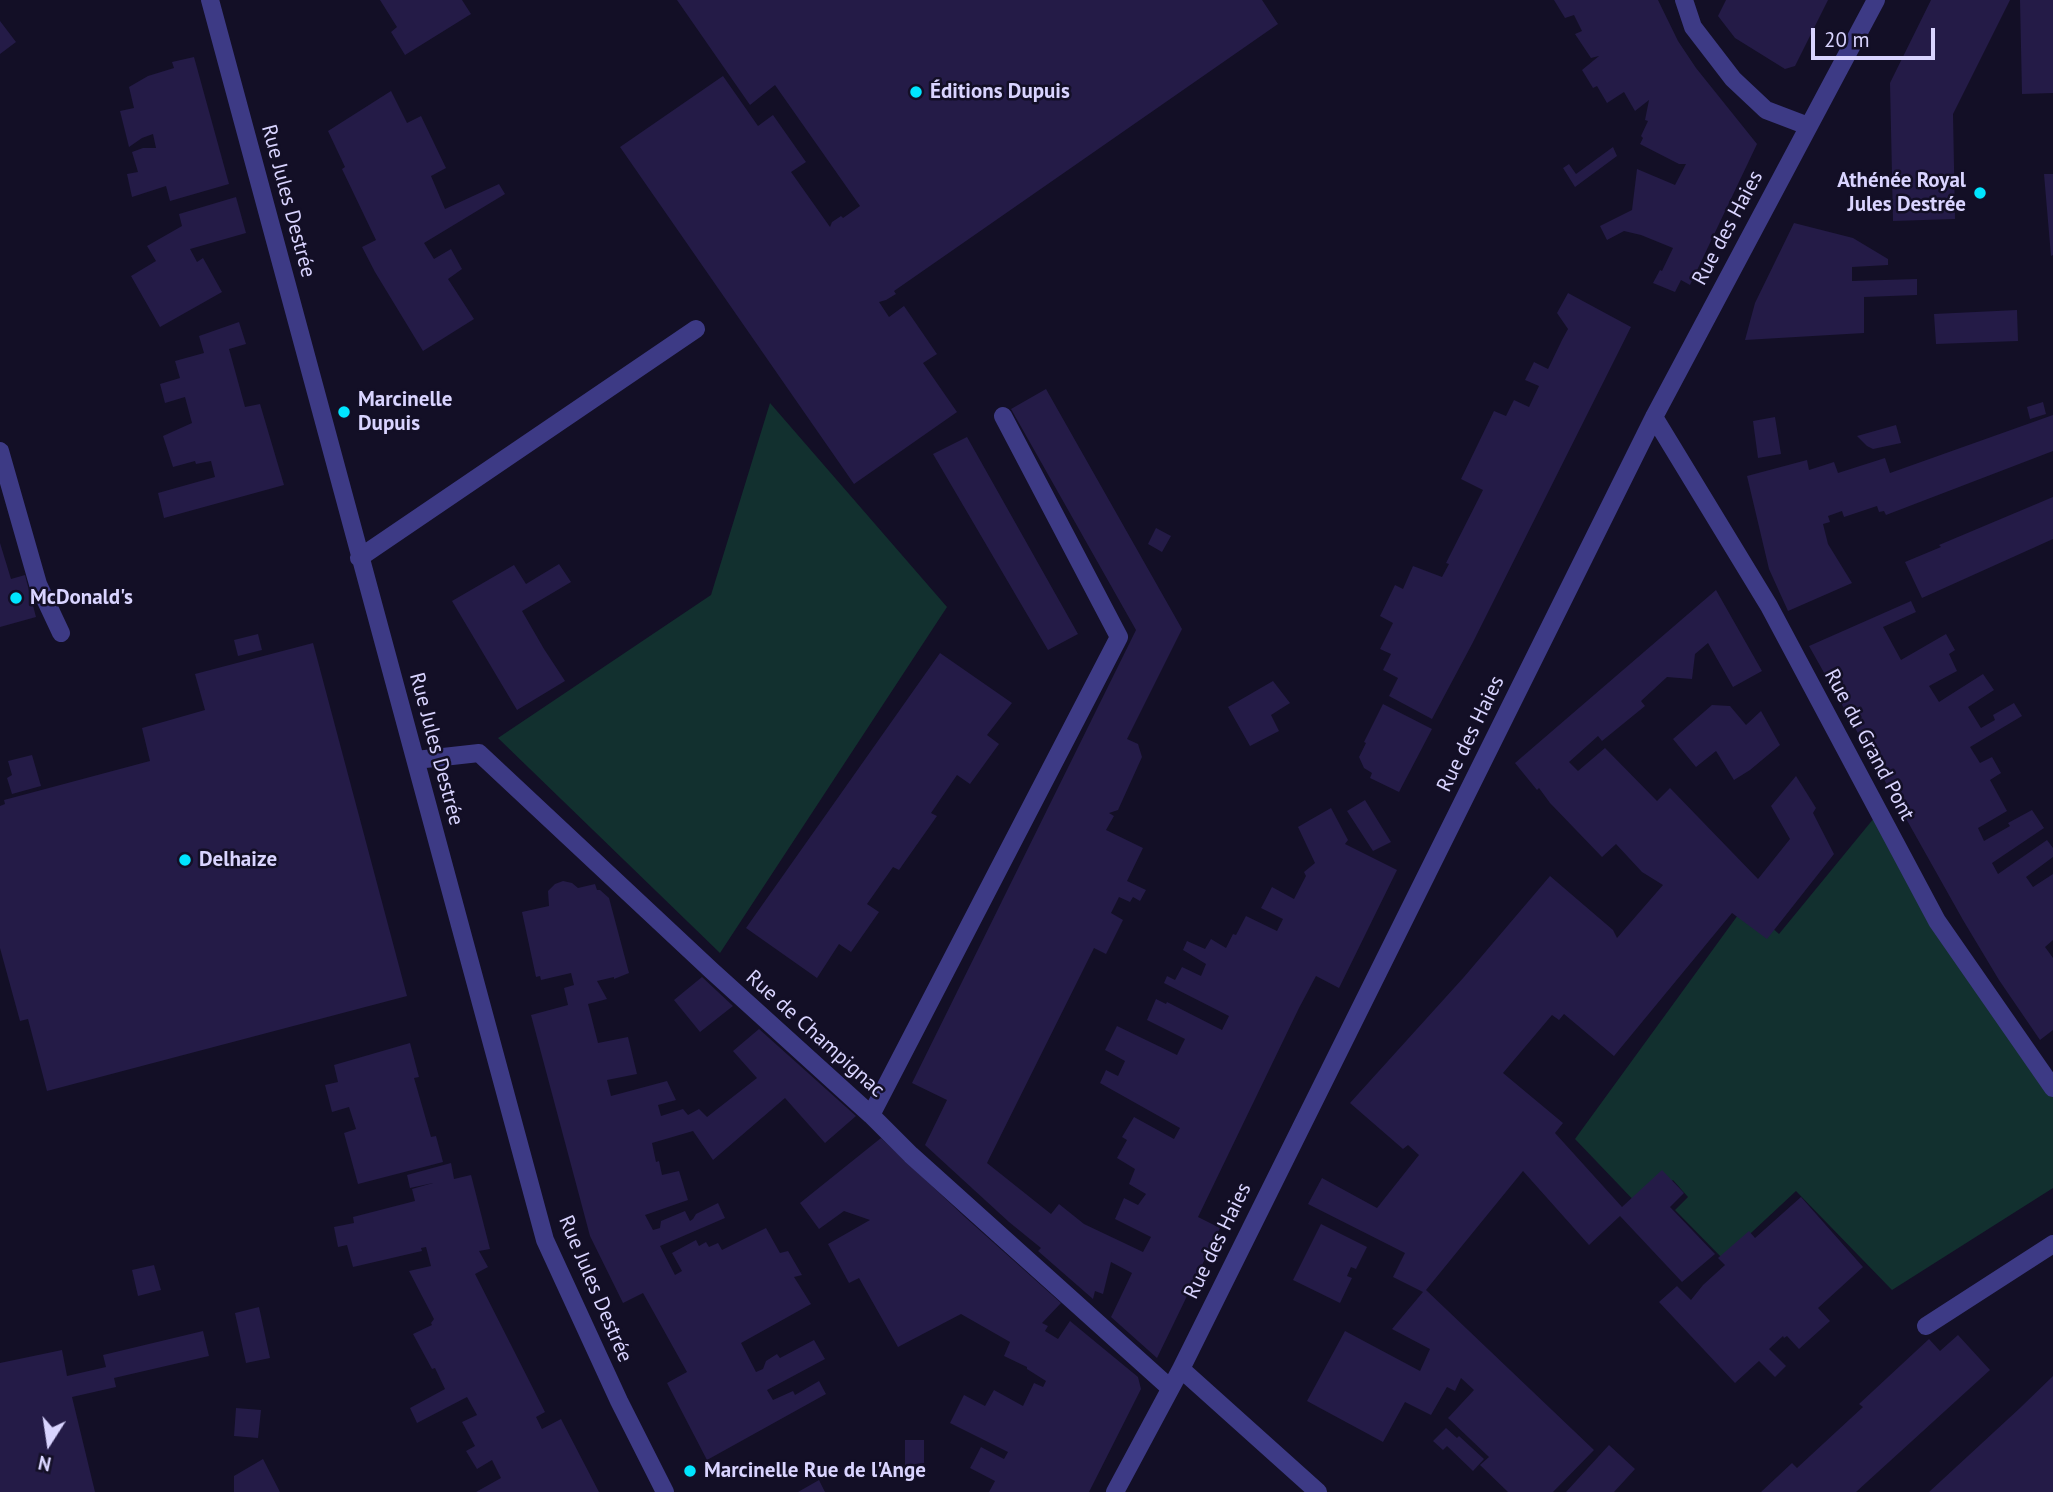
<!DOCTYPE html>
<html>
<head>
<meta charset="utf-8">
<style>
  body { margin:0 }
  #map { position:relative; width:2053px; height:1492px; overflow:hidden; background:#130f26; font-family:"PT Sans",sans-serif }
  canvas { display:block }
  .north { position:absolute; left:14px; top:1408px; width:70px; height:70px; -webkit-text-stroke:5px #130f26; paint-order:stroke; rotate:192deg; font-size:19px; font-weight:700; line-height:28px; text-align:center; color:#d9d4ff }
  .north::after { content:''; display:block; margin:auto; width:24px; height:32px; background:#d9d4ff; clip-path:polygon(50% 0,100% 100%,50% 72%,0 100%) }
  .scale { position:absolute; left:1811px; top:28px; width:124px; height:32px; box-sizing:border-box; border:4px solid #d9d4ff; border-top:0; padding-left:9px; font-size:21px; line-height:24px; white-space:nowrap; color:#d9d4ff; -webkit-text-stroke:5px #130f26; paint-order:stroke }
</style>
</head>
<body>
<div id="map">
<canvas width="2053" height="1492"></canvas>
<div class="north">N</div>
<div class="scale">20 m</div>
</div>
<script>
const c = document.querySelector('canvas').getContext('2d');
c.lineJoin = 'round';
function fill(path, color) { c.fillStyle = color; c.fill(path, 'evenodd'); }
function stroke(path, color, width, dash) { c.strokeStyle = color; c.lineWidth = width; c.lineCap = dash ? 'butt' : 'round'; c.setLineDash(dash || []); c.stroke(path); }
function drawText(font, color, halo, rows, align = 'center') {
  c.font = font + ' "PT Sans",sans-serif'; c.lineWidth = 5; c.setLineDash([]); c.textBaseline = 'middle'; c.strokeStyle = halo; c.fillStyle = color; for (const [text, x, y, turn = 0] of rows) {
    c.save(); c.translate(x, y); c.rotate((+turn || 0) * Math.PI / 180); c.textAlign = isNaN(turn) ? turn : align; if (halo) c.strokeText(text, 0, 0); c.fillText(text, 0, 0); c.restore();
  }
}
fill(new Path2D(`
  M770 403 947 607 720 953 498 738 711 595Z
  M1879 812 1937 921 2053 1088V1188L1892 1290 1796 1191 1723 1259 1675 1210 1688 1197 1673 1180 1642 1209 1575 1139 1746 904 1779 934Z`), '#12302f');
fill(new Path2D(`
  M380 0H462L471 14 405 55 391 32 397 27Z
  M677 0H1262L1278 24 894 291 896 294 886 300 879 302 889 317 904 306 937 354 923 363 957 412 854 484 620 147 723 76 758 126 773 115 806 162 791 172 830 227 832 222 841 216 843 218 860 206 775 85 750 105Z
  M1554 0H1658L1678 41 1696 68 1757 144 1690 285 1681 280 1675 292 1653 283 1660 270 1662 271 1673 248 1641 235 1624 231 1607 240 1600 226 1632 210 1637 169 1675 185 1686 164H1679L1640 144 1643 138 1641 136 1648 121 1645 120 1649 100 1635 111 1624 92 1607 103 1597 86 1593 88 1582 70 1599 56 1591 58 1575 34 1582 31 1574 15 1565 18Z
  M1726 0H1828L1795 66 1785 69 1735 38 1718 16Z
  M1931 0H2010L1953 114 1955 219 1893 221 1890 83Z
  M2020 0H2053V93L2022 94Z
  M0 21 16 42 0 54Z
  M194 57 229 184 170 201 166 186 132 197 127 174 138 172 132 152 143 148H156L153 134 142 138 129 147 120 111 134 108 129 87 148 76 174 68 172 62Z
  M391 91 407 123 421 116 446 168 431 176 445 209 499 184 505 194 424 243 434 259 451 249 462 269 448 279 474 319 423 351 375 272 362 247 376 240 342 169 345 167 328 131Z
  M1613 147 1617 156 1575 187 1563 168 1569 164 1576 174Z
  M2044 174H2053V255L2051 256Z
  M236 197 246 233 190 249 197 262 203 258 222 292 160 327 131 276 156 261 147 246 182 226 179 214Z
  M1794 223 1853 238 1888 259V265L1852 267V281L1917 279V295L1864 297V333L1745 340 1755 303Z
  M1568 293 1631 327 1472 644 1432 719 1389 696 1398 678 1383 670 1391 654 1380 649 1393 623 1380 616 1395 585 1403 589 1413 566 1442 577 1449 564 1446 563 1483 490 1461 479 1494 411 1506 416 1514 400 1529 407 1539 386 1525 380 1534 362 1548 369 1562 340 1568 329 1557 313Z
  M2017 310 2018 341 1936 344 1934 314Z
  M239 322 246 344 229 349 245 407 260 404 284 485 164 518 158 493 215 477 211 461 196 464 195 461 173 467 163 436 192 423 185 397 165 403 160 384 180 378 175 361 204 353 199 336Z
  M1046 389 1182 629 1127 739 1138 744 1142 757 1118 810 1109 813 1114 816 1106 830 1143 848 1127 881 1146 890 1140 901 1133 897 1130 902 1119 897 1111 913 1123 920 1106 954 1094 948 987 1163 1051 1214 1059 1204 1084 1224 1143 1252 1151 1237 1115 1219 1124 1198 1138 1205 1146 1194 1129 1184 1135 1169 1117 1158 1127 1140 1122 1137 1134 1117 1174 1139 1180 1128 1100 1083 1106 1070 1118 1076 1125 1061 1105 1050 1117 1026 1177 1055 1185 1039 1147 1020 1156 999 1166 1004 1167 1002 1222 1030 1229 1016 1164 983 1167 976 1175 980 1182 967 1201 976 1206 964 1183 950 1187 941 1205 949 1211 939 1226 948 1233 934 1236 935 1246 916 1277 931 1283 919 1261 908 1272 887 1294 899 1306 876 1304 872 1315 863 1298 827 1310 820 1331 808 1348 840 1345 844 1397 870 1339 988 1316 976 1299 1008 1198 1217 1220 1228 1157 1358 1111 1317 1132 1273 1111 1262 1103 1294 1095 1291 1093 1299 1038 1251 1041 1248 1009 1222 925 1145 947 1100 912 1083 1136 630 1011 409Z
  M2043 402 2046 414 2030 419 2027 407Z
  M2053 415V451L1886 515 1884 511 1879 512 1877 506 1844 517 1842 511 1828 516 1830 522 1823 524 1828 544 1852 583 1788 611 1769 569 1747 476 1807 460 1809 470 1834 462 1838 473 1885 458 1890 473Z
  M1775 417 1781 454 1758 458 1753 421Z
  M1896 425 1901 443 1873 449 1867 446 1857 436Z
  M967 437 1078 634 1048 650 933 454Z
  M2053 497V539L1922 598 1905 562 1941 547 1939 545Z
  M1156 528 1171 536 1162 552 1148 544Z
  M0 543 11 579 25 575 36 617 0 627Z
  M559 564 571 582 522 611 544 649 565 681 517 710 452 601 514 565 526 584Z
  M1716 590 1762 671 1733 687 1708 643 1695 654 1692 679 1667 677 1641 701 1645 706 1602 741 1598 736 1569 762 1578 771 1605 748 1657 801 1670 788 1758 879 1790 839 1771 806 1796 776 1816 808 1813 813 1834 854 1767 939 1732 913 1614 1056 1564 1014 1559 1020 1552 1015 1503 1073 1563 1123 1555 1133 1622 1207 1662 1170 1684 1193 1670 1207 1715 1254 1682 1282 1620 1216 1589 1245 1523 1171 1426 1290 1594 1450 1553 1492H1508L1480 1465 1489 1457 1448 1418 1474 1390 1461 1378 1455 1391 1447 1387 1431 1415 1405 1402 1383 1442 1307 1401 1345 1331 1420 1371 1430 1349 1392 1329 1423 1292 1393 1277 1405 1253 1308 1204 1322 1178 1377 1208 1419 1155 1408 1145 1403 1149 1350 1103 1464 977 1550 876 1613 930 1617 938 1663 885 1642 872 1616 844 1602 857 1550 803 1539 788 1537 790 1515 763Z
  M1911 601 1916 612 1883 627 1901 660 1946 634 1955 650 1949 654 1957 671 1929 686 1939 702 1983 674 1994 690 1968 707 1981 728 1995 720 1993 715 2014 703 2022 716 1970 747 1980 763 1992 757 2001 773 1990 780 2007 811 1978 828 1984 841 2010 826 2008 823 2032 810 2044 828 1992 863 1998 874 2047 840 2053 848V857L2026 877 2033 887 2053 874V940L2045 947 2053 958V1030L2040 1040 1999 980 1963 920 1809 646Z
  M258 634 262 650 238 656 234 640Z
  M313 643 407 996 47 1091 28 1019 20 1021 0 948V806L5 804 4 800 150 761 142 728 205 710 195 674Z
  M940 653 1012 703 987 735 999 744 970 784 957 775 931 813 937 816 899 870 893 867 867 904 879 912 851 952 839 944 817 978 746 928Z
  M1273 681 1290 703 1271 715 1279 731 1250 746 1228 707Z
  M1383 704 1432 729 1399 792 1370 778 1372 773 1364 768 1359 757 1366 743 1364 742Z
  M1712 705 1730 706 1746 725 1761 711 1780 745 1750 770 1734 780 1716 751 1696 767 1673 739Z
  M32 755 41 786 12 794 7 778 12 775 8 761Z
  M1365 800 1391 842 1373 851 1347 811Z
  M563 881 572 883 578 888 595 884 597 890H600L609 898 629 973 614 979V977L597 981 607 999 588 1004 598 1043 628 1037 637 1074 607 1080 611 1096 667 1081 676 1100 658 1105 661 1116 683 1109 688 1115 699 1109 707 1117 757 1078 733 1051 759 1029 856 1116 825 1143 785 1098 713 1160 693 1131 652 1143 656 1162 659 1161 662 1175 679 1171 688 1200 645 1215 653 1230 660 1228 661 1221 685 1211 690 1221 693 1219 696 1214 718 1203 725 1218 660 1246 675 1275 682 1271 672 1253 696 1240 699 1246 706 1242 709 1247 718 1243 722 1250 766 1228 780 1253 788 1251 802 1275 794 1277 811 1304 741 1343 756 1372 763 1369 766 1361 777 1354 780 1358 814 1340 825 1359 767 1390 773 1400 793 1391 795 1395 819 1381 826 1394 707 1460 667 1383 687 1372 643 1293 623 1303 590 1236 531 1015 568 1005 564 988 574 985 571 973 541 980 540 976 536 977 522 912 549 906 548 891 555 884Z
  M702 977 733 1006 700 1032 674 1000Z
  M410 1043 419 1077 414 1078 431 1137 436 1136 443 1162 358 1184 344 1133 356 1129 349 1107 332 1112 325 1085 338 1082 334 1065Z
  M881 1138 966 1218 1061 1303 1042 1323 1048 1326 1045 1331 1058 1339 1070 1321 1138 1377 1141 1389 1089 1492H989L995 1481 970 1468 981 1447 1004 1459 1008 1452 950 1423 964 1395 985 1406 994 1390 1023 1406 1034 1383 1043 1387 1046 1381 1027 1369V1367L1004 1356 1010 1342 961 1314 898 1347 859 1278 849 1283 828 1244 870 1220 844 1211 819 1229 800 1203Z
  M451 1163 454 1179 471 1175 490 1249 479 1251 488 1267 475 1274 545 1412 536 1417 542 1429 561 1419 599 1492H476L501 1478 492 1460 477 1469 466 1451 475 1446 462 1422 477 1415 467 1397 417 1423 410 1408 445 1389 435 1368 432 1369 413 1334 432 1325 431 1323 434 1319 409 1271 431 1266 426 1247 421 1248 422 1251 353 1267 347 1245 338 1247 334 1227 354 1223 353 1217 415 1201 412 1189 433 1183 410 1188 407 1175Z
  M1801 1197 1863 1267 1818 1308 1830 1321 1799 1349 1787 1336 1784 1338 1783 1336 1769 1349 1786 1366 1775 1377 1759 1361 1735 1383 1659 1302 1677 1286 1691 1300 1703 1285 1725 1265 1718 1258 1749 1231 1755 1238Z
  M1321 1224 1367 1247 1356 1269 1351 1267 1347 1276 1352 1278 1340 1303 1293 1280Z
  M154 1265 161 1290 138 1296 132 1270Z
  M259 1307 270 1358 246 1363 235 1313Z
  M203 1331 209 1356 114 1378 116 1387 72 1397 95 1492H0V1363L62 1350 67 1376 106 1367 103 1355Z
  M1958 1335 1990 1370 1856 1492H1761L1792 1463 1797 1468 1863 1407 1859 1404 1929 1339 1940 1351Z
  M2053 1376V1492H1929L2020 1408Z
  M236 1408 261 1410 258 1438 234 1436Z
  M1446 1428 1457 1438 1459 1436 1484 1459 1473 1471 1447 1446 1443 1450 1433 1441Z
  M905 1440H924V1463L915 1464V1480H905Z
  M1609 1445 1635 1469 1614 1492H1566Z
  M263 1459 280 1492H234V1476Z
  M819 1480 825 1492H798Z`), '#241b47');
stroke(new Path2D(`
  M210 0 545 1240 619 1401 665 1492
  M1684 0 1693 27 1733 79 1766 110 1808 126
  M1654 417 1769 606 1937 921 2053 1088
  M0 451 38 584 61 633
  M359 558 696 329
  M416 760 479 753 711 970 871 1115 911 1155 1170 1388
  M871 1115 1119 637 1003 416
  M1926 1326 2053 1244
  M1181 1369 1318 1492
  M1115 1492 1181 1369 1654 417 1876 0`), '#3d3a85', 18);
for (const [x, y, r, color] of [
  [916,92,7,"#00e5ff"],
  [1980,193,7,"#00e5ff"],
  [344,412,7,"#00e5ff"],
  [16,598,7,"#00e5ff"],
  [185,860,7,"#00e5ff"],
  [690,1471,7,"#00e5ff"]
]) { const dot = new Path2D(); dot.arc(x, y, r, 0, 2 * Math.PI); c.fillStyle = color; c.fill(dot); stroke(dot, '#130f26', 2.5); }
drawText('bold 21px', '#d9d4ff', '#130f26', [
  ["Éditions Dupuis",930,92],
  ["Athénée Royal",1966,181,"right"],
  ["Jules Destrée",1966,205,"right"],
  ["Marcinelle",358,400],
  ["Dupuis",358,424],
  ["McDonald's",30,598],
  ["Delhaize",199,860],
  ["Marcinelle Rue de l'Ange",704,1471]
], 'left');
drawText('21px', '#d9d4ff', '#130f26', [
  ["Rue Jules Destrée",288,201,75],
  ["Rue des Haies",1728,228,-62],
  ["Rue des Haies",1471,734,-64],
  ["Rue du Grand Pont",1869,745,62],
  ["Rue Jules Destrée",436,749,75],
  ["Rue de Champignac",815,1034,42],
  ["Rue des Haies",1218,1241,-64],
  ["Rue Jules Destrée",595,1289,67]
]);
</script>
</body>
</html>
